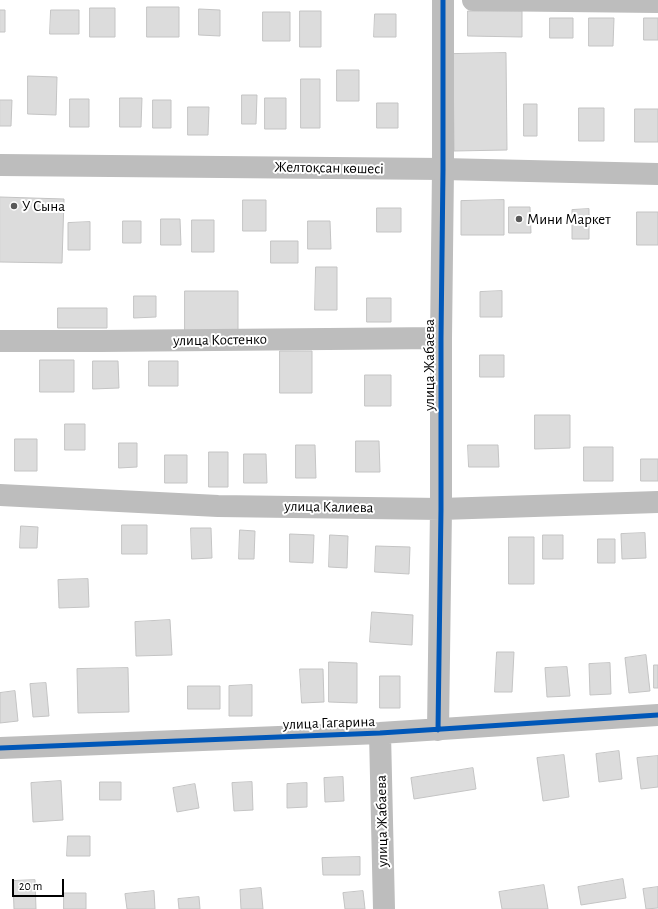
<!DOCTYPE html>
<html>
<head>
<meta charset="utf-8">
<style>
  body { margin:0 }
  #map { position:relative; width:658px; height:909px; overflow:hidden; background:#fff; font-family:"Alegreya Sans",sans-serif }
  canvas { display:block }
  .scale { position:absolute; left:12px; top:879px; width:52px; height:18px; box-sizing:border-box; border:2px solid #000; border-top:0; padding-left:5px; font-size:12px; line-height:14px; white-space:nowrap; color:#000; -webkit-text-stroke:3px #fff; paint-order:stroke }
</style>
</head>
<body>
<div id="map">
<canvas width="658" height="909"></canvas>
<div class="scale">20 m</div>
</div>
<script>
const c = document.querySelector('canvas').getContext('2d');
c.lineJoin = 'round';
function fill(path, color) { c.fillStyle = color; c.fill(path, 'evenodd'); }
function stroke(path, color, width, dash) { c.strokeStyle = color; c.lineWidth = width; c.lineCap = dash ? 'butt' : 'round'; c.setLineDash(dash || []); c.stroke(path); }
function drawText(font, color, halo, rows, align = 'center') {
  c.font = font + ' "Alegreya Sans",sans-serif'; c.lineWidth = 4; c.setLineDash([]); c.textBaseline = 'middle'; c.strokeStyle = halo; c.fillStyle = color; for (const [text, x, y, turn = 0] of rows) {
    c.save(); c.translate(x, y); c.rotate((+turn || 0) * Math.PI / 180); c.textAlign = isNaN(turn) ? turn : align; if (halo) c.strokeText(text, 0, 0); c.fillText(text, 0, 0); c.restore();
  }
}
const building = new Path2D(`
  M147 7H179V37H147Z
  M90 8H115V37H90Z
  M199 9 220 10V36L199 35Z
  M0 10H5V32H0Z
  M51 10H79V34H50Z
  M300 11H321V47H300Z
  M468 11H522V37L468 36Z
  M263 12H290V41H263Z
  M375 14H396V37H374Z
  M550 18H573V38H550Z
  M589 18H614L613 46H589Z
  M644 18H658V40H644Z
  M506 53 507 150 454 151 453 54Z
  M337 70H359V101H337Z
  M28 76 57 77 56 115 28 114Z
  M301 79H320V128H301Z
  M242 95H257L256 124H242Z
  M120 98H142L141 127H120Z
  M265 98H286V129H265Z
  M70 99H89V127H70Z
  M0 100H12L11 126H0Z
  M153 100H171V128H153Z
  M377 103H398V128H377Z
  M524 104H537V136H524Z
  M188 107H209L208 135H188Z
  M579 108H604V141H579Z
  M635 109H658V142H635Z
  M0 197 64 199 62 263 0 262Z
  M243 200H266V231H243Z
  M504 200V235H461V201Z
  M509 207H530L531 233H509Z
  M377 208H401V232H377Z
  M589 209V239H572V210Z
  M637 212H658V245H637Z
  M161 219H180L181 245H161Z
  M192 220H214V252H192Z
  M123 221H141V243H123Z
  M308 221H330L331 249H308Z
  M90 222V250H68V223Z
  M271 241H298V263H271Z
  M316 267H337V310H315Z
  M185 291H238V331L185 332Z
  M502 291V317H480V292Z
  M134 296H156V317L134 318Z
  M367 298H391V322H367Z
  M58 308H107V328H58Z
  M280 351H312V393H280Z
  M480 355H504V377H480Z
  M40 360H74V392H40Z
  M93 361H118L119 388 93 389Z
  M149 361H178V386H149Z
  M365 375H391V406H365Z
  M535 415H570V448L535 449Z
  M65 424H85V450H65Z
  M15 439H37V471H15Z
  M356 441H379L380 472H356Z
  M119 443H137V467L119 468Z
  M296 445H315L316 478H296Z
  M468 445H498L499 467H469Z
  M584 447H613V481H584Z
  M209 452H228V487H209Z
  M244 454H266L267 483H244Z
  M165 455H187V483H165Z
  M641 459H658V481H641Z
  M122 525H147V554H122Z
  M21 526 38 527 37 548H20Z
  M191 528H211L212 558 192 559Z
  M240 530 255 531 254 559H239Z
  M645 533 646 558 622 559 621 534Z
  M290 534 314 535 313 563 290 562Z
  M330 535 348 536 347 568 329 567Z
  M543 535H563V559H543Z
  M509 537H534V584H509Z
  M598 539H615V563H598Z
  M376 546 410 547 409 574 375 572Z
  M88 579 89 607 59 608 58 580Z
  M372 612 413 615 412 645 370 642Z
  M170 620 172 655 136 656 135 622Z
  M497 652H514L512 692H495Z
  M646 655 650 691 629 693 625 658Z
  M329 662 357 663V703L329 702Z
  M610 663 611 694 590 695 589 664Z
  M654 665H658V688H654Z
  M567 667 570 696 547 697 545 668Z
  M128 668 129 712 78 713 77 669Z
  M300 669H323L324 702 302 703Z
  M380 676H400V708H380Z
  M46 683 49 716 33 717 30 684Z
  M252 685V716H229V686Z
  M188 686H220V709H188Z
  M15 691 18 721 0 723V693Z
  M619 751 622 779 599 782 596 754Z
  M564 755 569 797 543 801 537 758Z
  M658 756V787L641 789 637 758Z
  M473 768 476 789 414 799 411 778Z
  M343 777 344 801 325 802 324 778Z
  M61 781 63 820 33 822 31 783Z
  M100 782H121V800H100Z
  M252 782 253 810 234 811 232 783Z
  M307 783V807L287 808V784Z
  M195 784 199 808 177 812 173 788Z
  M68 836H90V856H67Z
  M360 857V875H323L322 858Z
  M623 879 626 898 581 905 578 887Z
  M35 880 36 909H14L13 881Z
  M544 885 548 909H502L499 892Z
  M658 887V908L646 909 643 889Z
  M261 888 263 909H241L240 890Z
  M154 891 155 909H127L125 894Z
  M363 891 365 909H345L343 893Z
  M64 893H86V909H64Z
  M199 897 200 909H179L178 899Z`);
fill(building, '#dcdcdc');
stroke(building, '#c4c4c4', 1);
stroke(new Path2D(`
  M473 0 658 2
  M0 341H101L441 338
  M0 495 218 506 441 509 658 502
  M438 730 441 509V338L443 169V0
  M380 733 384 909
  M0 748 380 733 658 715`), '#bdbdbd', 22);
stroke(new Path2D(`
  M0 165 443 169 658 174`), '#bdbdbd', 22);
stroke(new Path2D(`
  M438 730 441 509V338L443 169V0
  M0 748 380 733 658 715`), '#0057b8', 5);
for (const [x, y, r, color] of [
  [14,206,4,"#595959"],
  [519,219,4,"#595959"]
]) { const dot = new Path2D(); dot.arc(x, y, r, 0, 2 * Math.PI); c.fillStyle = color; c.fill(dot); stroke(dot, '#fff', 1.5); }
drawText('15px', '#000', '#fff', [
  ["Желтоқсан көшесі",329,168,1],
  ["улица Костенко",220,340,-1],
  ["улица Жабаева",429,365,-90],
  ["улица Калиева",329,507,1],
  ["улица Гагарина",329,723,-2],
  ["улица Жабаева",382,821,-91]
]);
drawText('15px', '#000', '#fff', [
  ["У Сына",22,206],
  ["Мини Маркет",527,219]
], 'left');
</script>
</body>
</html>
